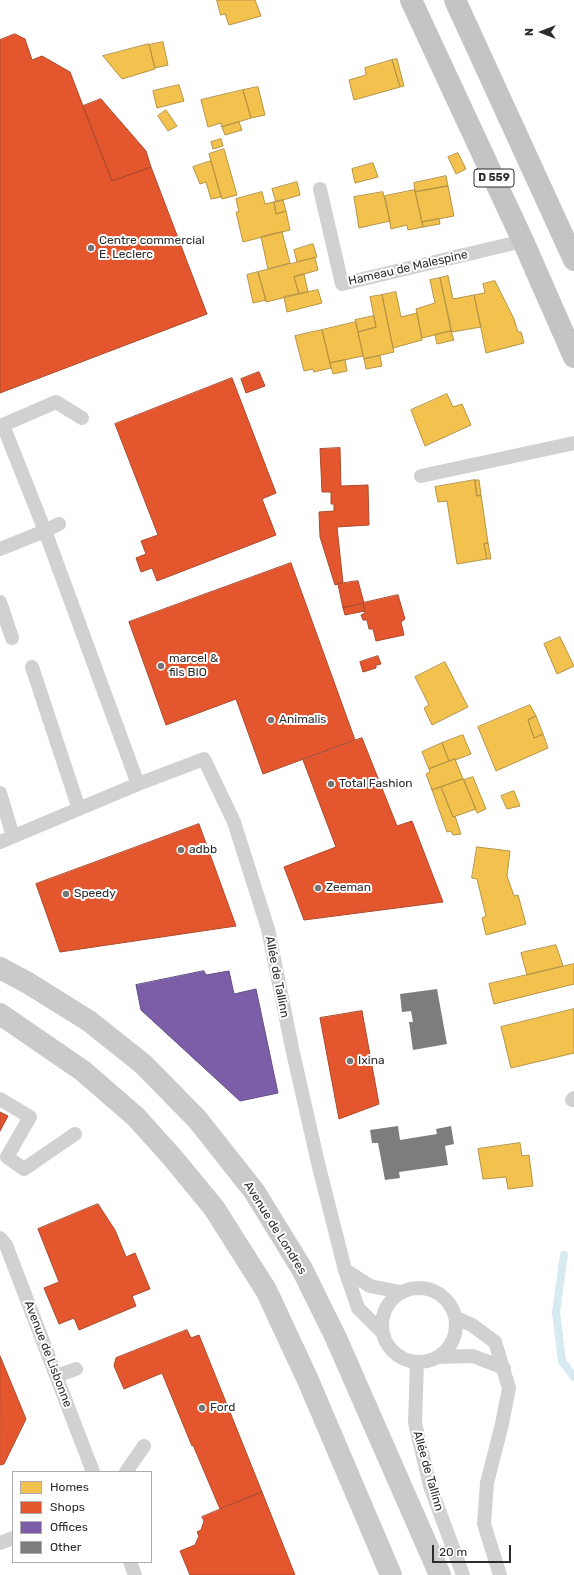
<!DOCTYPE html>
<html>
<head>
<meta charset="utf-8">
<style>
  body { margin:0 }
  #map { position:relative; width:574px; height:1575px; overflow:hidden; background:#fff; font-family:Rubik,sans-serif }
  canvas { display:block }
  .legend { position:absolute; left:12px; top:1471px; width:140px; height:92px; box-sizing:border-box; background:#fff; border:1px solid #ababab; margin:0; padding:5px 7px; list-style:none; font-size:12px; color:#2c2c2c }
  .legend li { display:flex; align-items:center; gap:8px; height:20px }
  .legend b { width:20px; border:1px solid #ababab }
  .north { position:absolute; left:522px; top:12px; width:40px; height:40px; -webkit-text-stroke:3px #fff; paint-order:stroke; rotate:270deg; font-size:11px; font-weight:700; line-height:16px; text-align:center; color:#2c2c2c }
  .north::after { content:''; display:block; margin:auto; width:14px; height:18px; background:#2c2c2c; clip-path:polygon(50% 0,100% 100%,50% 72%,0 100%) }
  .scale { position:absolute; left:432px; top:1545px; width:79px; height:18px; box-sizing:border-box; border:2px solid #2c2c2c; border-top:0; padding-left:5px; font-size:12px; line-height:14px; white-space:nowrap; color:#2c2c2c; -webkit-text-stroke:3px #fff; paint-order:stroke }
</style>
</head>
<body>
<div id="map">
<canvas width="574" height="1575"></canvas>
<ul class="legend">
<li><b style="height:11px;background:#f2c14e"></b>Homes</li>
<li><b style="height:11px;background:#e4572e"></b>Shops</li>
<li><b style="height:11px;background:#7b5ea7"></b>Offices</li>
<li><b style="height:11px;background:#7d7d7d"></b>Other</li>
</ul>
<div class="north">N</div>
<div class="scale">20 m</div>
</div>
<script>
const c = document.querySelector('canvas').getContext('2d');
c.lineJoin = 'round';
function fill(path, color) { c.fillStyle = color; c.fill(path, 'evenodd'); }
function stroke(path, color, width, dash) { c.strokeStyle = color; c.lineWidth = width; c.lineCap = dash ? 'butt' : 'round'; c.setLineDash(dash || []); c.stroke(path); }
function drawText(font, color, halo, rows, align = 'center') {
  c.font = font + ' Rubik,sans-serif'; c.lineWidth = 4; c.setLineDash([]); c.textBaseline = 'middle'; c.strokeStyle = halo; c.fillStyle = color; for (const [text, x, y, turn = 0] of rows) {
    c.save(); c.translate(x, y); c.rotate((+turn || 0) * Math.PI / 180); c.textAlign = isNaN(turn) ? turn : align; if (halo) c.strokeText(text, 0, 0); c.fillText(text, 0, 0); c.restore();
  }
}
const homes = new Path2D(`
  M217 0H255L261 16 229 25 225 14 221 15Z
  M163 42 168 65 155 68 149 45Z
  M149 44 155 69 122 79 103 56Z
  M397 59 404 86 400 87 392 60Z
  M392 60 400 87 354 100 349 80 366 75 365 68Z
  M179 85 184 101 157 108 153 91Z
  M258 87 265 115 251 118 243 90Z
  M243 90 251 118 222 127 221 123 208 127 201 100Z
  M166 110 177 126 168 131 158 116Z
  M239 122 242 130 225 135 222 127Z
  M221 139 223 146 213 149 211 142Z
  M224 149 237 195 222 199 209 154Z
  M458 153 466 169 456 174 448 157Z
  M211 161 221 197 211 199 206 182 200 184 193 167Z
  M373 163 378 177 355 183 352 169Z
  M446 176 448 186 415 192 414 183Z
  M297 182 300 195 276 202 272 189Z
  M448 186 454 216 422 222 415 192Z
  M415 190 423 227 408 230 407 225 391 229 385 196Z
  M262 192 265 204 274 202 276 214 286 211 290 230 243 242 236 212H239L236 199Z
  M383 192 390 221 359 228 354 197Z
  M283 200 286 211 276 214 274 202Z
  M439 219 440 224 423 227 422 222Z
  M282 232 290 263 268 269 261 237Z
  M313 244 317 257 297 262 294 250Z
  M315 258 318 270 294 277 299 294 266 302 258 272Z
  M258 272 266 300 253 303 247 275Z
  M304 274 308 292 299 294 294 277Z
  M448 276 453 299 474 295 481 327 452 332 440 278Z
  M440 278 451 331 422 338 416 309 435 303 430 280Z
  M495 281 514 319 518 332H521L524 343 486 353 474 295 485 293 483 284Z
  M318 290 322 303 287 312 284 297Z
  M396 292 401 317 417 313 422 340 393 348 382 295Z
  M382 295 394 352 364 359 358 332 376 327 370 297Z
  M374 316 376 327 358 332 355 320Z
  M356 322 363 356 330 363 322 330Z
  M322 330 331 368 314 372 313 369 304 371 295 336Z
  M451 331 454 340 437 344 435 335Z
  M380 356 382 366 366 369 364 359Z
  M345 360 347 371 333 374 330 363Z
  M447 394 453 407 462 404 471 425 425 446 411 410Z
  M475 480 477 496 481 495 488 543 484 544 487 559 457 564 447 501 438 502 435 487Z
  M475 480H479L481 495 477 496Z
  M488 543 491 559H487L484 544Z
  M560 637 574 666 557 674 544 644Z
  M445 662 468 707 432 725 424 708 429 705 415 677Z
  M530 705 536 716 528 720 534 738 543 734 548 748 496 771 478 727Z
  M536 716 543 734 534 738 528 720Z
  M463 735 471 754 455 760V759L449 761 442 743Z
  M442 743 449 761 429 769 422 752Z
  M455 759 463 779 432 790 426 774 430 772 429 769Z
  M473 777 486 809 477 813 464 780Z
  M463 779 476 809 453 817 441 787Z
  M441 787 453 817 455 816 461 834 453 835 451 831 447 832 432 790Z
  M514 791 520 806 507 809 501 796Z
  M477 847 510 851 507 876 514 896 518 895 526 924 486 935 482 918 486 916 477 879 472 878Z
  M556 945 563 966 527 975 521 953Z
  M574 964V984L494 1004 489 984Z
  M574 1009V1053L511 1068 501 1027Z
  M520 1143 522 1156 529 1155 533 1186 508 1189 506 1177 483 1179 478 1149Z`);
fill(homes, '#f2c14e');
stroke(homes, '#b79444', 1);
const shops = new Path2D(`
  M15 34 25 39 32 60 42 56 70 72 112 181 151 167 207 314 0 393V40Z
  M101 99 146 151 151 167 112 181 83 106Z
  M259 372 265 386 246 393 241 379Z
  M232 378 276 493 262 499 276 535 157 581 152 568 141 572 136 558 146 554 141 541 158 535 115 424Z
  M340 448 341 486 368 485 369 525 337 527 343 583 335 585 320 537 319 512 334 511V504H331V492H322L320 449Z
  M291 563 355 740 263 774 236 699 166 725 129 622Z
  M358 581 364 603 343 608 338 584Z
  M398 595 405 619 401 622 404 635 376 641 373 629H369L367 620H363L361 615 365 613 363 603Z
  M363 604 365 611 345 615 343 608Z
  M378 656 381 664 376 665V668L363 672 360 662Z
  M362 738 397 826 412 821 443 902 304 920 284 867 336 847 303 760Z
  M199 824 236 926 60 952 36 884Z
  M362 1011 379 1104 339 1119 320 1018Z
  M0 1112 8 1116 0 1131Z
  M98 1204 115 1230 126 1257 135 1253 150 1289 132 1296 136 1306 79 1330 74 1318 59 1324 44 1288 59 1282 38 1229Z
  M187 1330 191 1338 199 1335 262 1492 220 1509 193 1445 192 1446 162 1373 124 1389 114 1366 116 1358Z
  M0 1356 26 1419 4 1464 0 1465Z
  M262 1492 295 1575H190L180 1551 195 1545 199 1536 197 1532 201 1530 204 1521 202 1517Z`);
fill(shops, '#e4572e');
stroke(shops, '#ad4a2d', 1);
const offices = new Path2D(`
  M204 971 206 975 229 971 234 994 256 989 278 1093 240 1101 141 1010 136 985Z`);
fill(offices, '#7b5ea7');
stroke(offices, '#634f82', 1);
stroke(new Path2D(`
  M564 1255 556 1312 562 1361 574 1377`), '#d6eaf0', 8);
fill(new Path2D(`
  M437 989 447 1044 413 1050 409 1022H413L411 1011 402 1012 400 994Z
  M398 1126 400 1140 437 1134 436 1129 451 1126 454 1144 445 1146 448 1165 399 1172 400 1178 385 1180 378 1143H372L370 1130Z`), '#7d7d7d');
stroke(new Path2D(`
  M320 189 342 284 523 241
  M3 425 56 402 82 418
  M0 426 3 425 45 531 138 784
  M421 476 574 443
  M0 549 45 531 59 524
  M0 602 12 638
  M32 667 79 809
  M0 793 13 836
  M0 842 138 784 204 759 234 822 268 929 292 1048 318 1163 345 1270 358 1308 383 1333
  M0 1099 30 1117 7 1157 24 1169 75 1134
  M572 1100 574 1098
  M0 1238 6 1245 93 1472
  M345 1270 370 1286 400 1292
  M382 1325a37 37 0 1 1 74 0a37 37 0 1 1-74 0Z
  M456 1318 472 1325 495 1342 509 1388 502 1424 487 1483 484 1524 500 1575
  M438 1357 473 1356 504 1368
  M417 1363 415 1423 430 1486 463 1575
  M56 1376 76 1369
  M126 1472 144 1446
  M0 1543 13 1538
  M130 1562 135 1575`), '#d1d1d1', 14);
stroke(new Path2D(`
  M0 968 28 983 89 1021 143 1064 197 1119 254 1191 302 1269 336 1338 440 1575
  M0 1014 83 1071 136 1117 172 1157 214 1208 266 1290 307 1378 391 1575`), '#cacaca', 22);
stroke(new Path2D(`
  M411 0 523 241 574 357
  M455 0 574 260`), '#c4c4c4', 22);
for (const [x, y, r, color] of [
  [91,248,4,"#767676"],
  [161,666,4,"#767676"],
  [271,720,4,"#767676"],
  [331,784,4,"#767676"],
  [181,850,4,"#767676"],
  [318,888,4,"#767676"],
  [66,894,4,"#767676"],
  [350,1061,4,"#767676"],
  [202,1408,4,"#767676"]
]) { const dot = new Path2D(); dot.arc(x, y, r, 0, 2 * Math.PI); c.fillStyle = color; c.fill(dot); stroke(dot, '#fff', 1.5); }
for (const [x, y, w] of [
  [494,178,40]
]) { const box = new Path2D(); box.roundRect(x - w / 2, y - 9, w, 18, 3); c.fillStyle = '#fff'; c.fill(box); stroke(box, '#2c2c2c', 1); }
drawText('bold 11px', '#2c2c2c', null, [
  ["D 559",494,178]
]);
drawText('12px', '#2c2c2c', '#fff', [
  ["Centre commercial",99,241],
  ["E. Leclerc",99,255],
  ["marcel &",169,659],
  ["fils BIO",169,673],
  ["Animalis",279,720],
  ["Total Fashion",339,784],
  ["adbb",189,850],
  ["Zeeman",326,888],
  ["Speedy",74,894],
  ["Ixina",358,1061],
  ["Ford",210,1408]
], 'left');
drawText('12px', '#2c2c2c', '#fff', [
  ["Hameau de Malespine",408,268,-13],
  ["Allée de Tallinn",277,977,79],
  ["Avenue de Londres",275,1228,58],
  ["Avenue de Lisbonne",48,1354,69],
  ["Allée de Tallinn",428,1471,74]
]);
</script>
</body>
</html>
